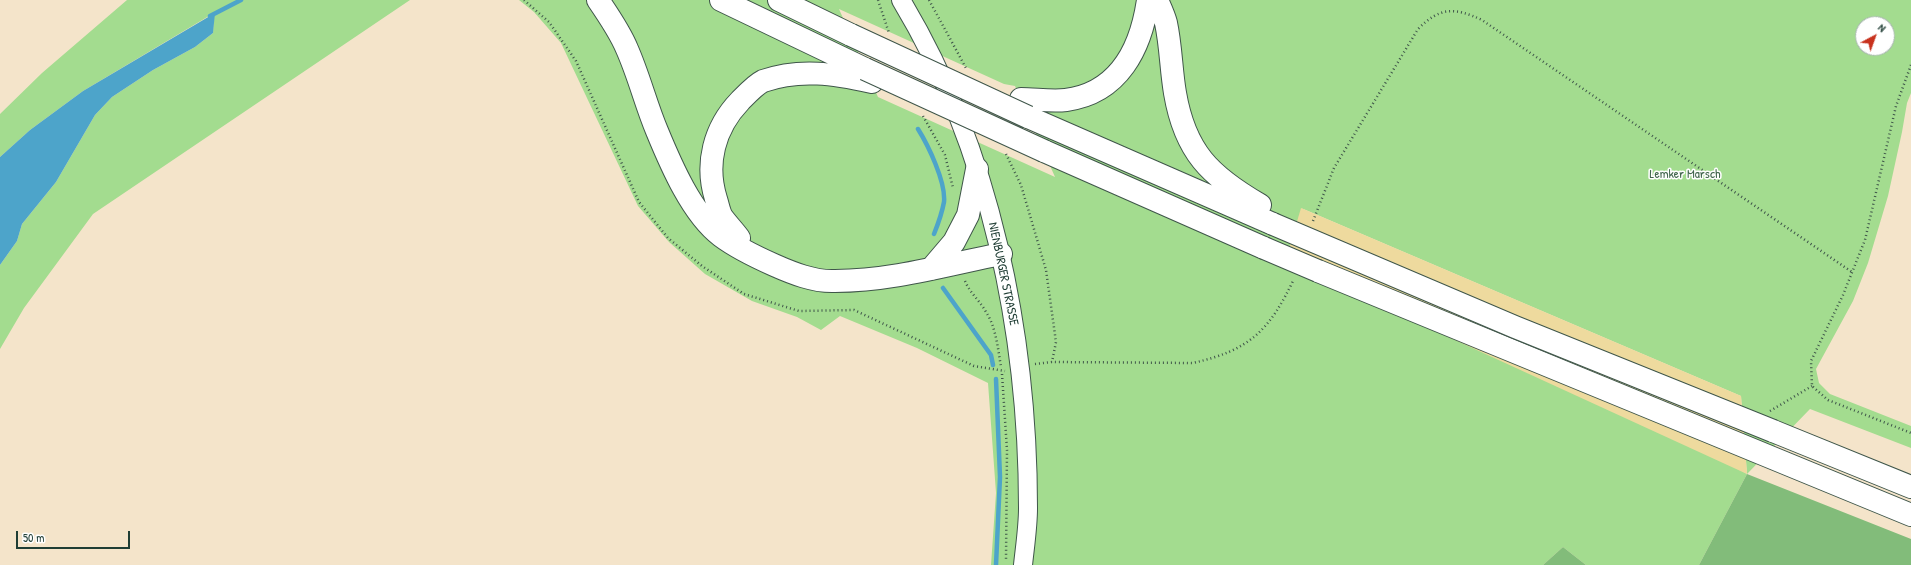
<!DOCTYPE html>
<html>
<head>
<meta charset="utf-8">
<style>
  body { margin:0 }
  #map { position:relative; width:1911px; height:565px; overflow:hidden; background:#f4e4ca; font-family:"Patrick Hand",sans-serif }
  canvas { display:block }
  .north { position:absolute; left:1855px; top:16px; width:40px; height:40px; box-sizing:border-box; background:#fff; border:1px solid #a5b1ae; border-radius:50%; rotate:41deg; font-size:11px; font-weight:700; line-height:16px; text-align:center; color:#1f3d34 }
  .north::after { content:''; display:block; margin:auto; width:14px; height:18px; background:#c8321e; clip-path:polygon(50% 0,100% 100%,50% 72%,0 100%) }
  .scale { position:absolute; left:16px; top:531px; width:114px; height:18px; box-sizing:border-box; border:2px solid #1f3d34; border-top:0; padding-left:5px; font-size:12px; line-height:14px; white-space:nowrap; color:#1f3d34; -webkit-text-stroke:3px #fff; paint-order:stroke }
</style>
</head>
<body>
<div id="map">
<canvas width="1911" height="565"></canvas>
<div class="north">N</div>
<div class="scale">50 m</div>
</div>
<script>
const c = document.querySelector('canvas').getContext('2d');
c.lineJoin = 'round';
function fill(path, color) { c.fillStyle = color; c.fill(path, 'evenodd'); }
function stroke(path, color, width, dash) { c.strokeStyle = color; c.lineWidth = width; c.lineCap = dash ? 'butt' : 'round'; c.setLineDash(dash || []); c.stroke(path); }
function drawText(font, color, halo, rows, align = 'center') {
  c.font = font + ' "Patrick Hand",sans-serif'; c.lineWidth = 3; c.setLineDash([]); c.textBaseline = 'middle'; c.strokeStyle = halo; c.fillStyle = color; for (const [text, x, y, turn = 0] of rows) {
    c.save(); c.translate(x, y); c.rotate((+turn || 0) * Math.PI / 180); c.textAlign = isNaN(turn) ? turn : align; if (halo) c.strokeText(text, 0, 0); c.fillText(text, 0, 0); c.restore();
  }
}
fill(new Path2D(`
  M127 0H410L93 214 24 308 0 349V265L17 241 22 224 56 182 95 115 112 97 153 70 195 47 213 33 214 13 83 91 30 130 0 157V114L42 73Z
  M519 0H1911V93L1907 103 1902 132 1888 196 1868 263 1853 301 1816 369 1819 383 1830 394 1911 426V448L1810 409 1747 474 1699 565H1586L1563 547 1543 565H991L996 493 988 383 917 348 840 316 821 330 797 317 752 301 705 274 669 242 638 206 561 43 534 12ZM839 9 1004 84 1015 86 1055 177 878 97ZM1863 24H1887V48H1863ZM1301 208 1741 396 1747 474Z`), '#a3dc8f');
fill(new Path2D(`
  M1747 474 1911 539V565H1699Z
  M1563 547 1586 565H1543Z`), '#82bc7a');
fill(new Path2D(`
  M1301 208 1741 396 1747 474 1285 262Z`), '#eeda9e');
fill(new Path2D(`
  M215 13 213 33 195 47 153 70 112 97 95 115 56 182 22 224 17 241 0 265V157L30 130 83 91Z`), '#4da4ca');
stroke(new Path2D(`
  M210 16 241 0
  M918 129C928 145 946 182 944 202 942 213 938 224 934 234
  M943 288 991 355 993 365
  M996 379 1000 477 996 565`), '#4da4ca', 4.5);
const tertiary = new Path2D(`
  M901 0C991 149 1028 335 1028 508 1028 527 1025 546 1023 565`);
const trunk = new Path2D(`
  M598 0C609 16 620 32 627 49 639 76 646 105 657 131 671 165 692 214 721 236 737 248 756 257 774 265 792 273 814 282 835 281 891 281 946 265 1001 254
  M721 0 865 69
  M779 0 851 35
  M1157 0C1160 7 1164 15 1166 23 1171 46 1171 70 1175 93 1185 152 1210 176 1260 205
  M1021 99C1035 99 1052 102 1066 100 1119 93 1141 48 1148 0
  M1028 117 1273 224
  M1044 151 1264 248
  M739 238C734 231 727 224 722 217 719 212 718 205 716 199 705 164 714 128 740 101 746 95 755 85 763 81 800 68 835 74 872 82
  M931 269 954 242 968 215 977 169
  M1318 271 1911 515
  M1773 431 1911 487`);
stroke(tertiary, '#3f564a', 20);
stroke(trunk, '#3f564a', 24);
stroke(new Path2D(`
  M524 0 549 22 576 61 639 202 668 238 702 266 744 294 799 311 854 310 974 366 1005 371
  M878 0 889 33
  M929 0 966 68
  M1911 65 1896 106 1865 240 1843 295 1811 361 1812 386 1828 400 1911 433
  M923 116 945 155 953 188
  M1006 154 1021 185 1046 270 1056 342 1052 362
  M1313 221 1334 168 1418 29C1440 7 1454 7 1482 20L1852 272
  M965 281C970 293 980 301 986 312 996 327 998 349 1001 367
  M1035 364 1052 362 1193 363C1250 350 1269 331 1294 279
  M1002 374 1007 450 1006 561
  M1770 411 1812 386`), '#3f564a', 2.5, [1, 3]);
stroke(tertiary, '#fff', 18);
stroke(trunk, '#fff', 22);
const trunkBridge = new Path2D(`
  M851 35 1028 117
  M865 69 1044 151
  M1273 224 1515 327 1773 431
  M1264 248 1318 271`);
stroke(trunkBridge, '#3f564a', 24, []);
stroke(trunkBridge, '#fff', 22);
drawText('13px', '#40654b', '#fff', [
  ["Lemker Marsch",1685,175]
]);
drawText('13px', '#1f3d34', '#fff', [
  ["NIENBURGER STRASSE",1003,274,78]
]);
</script>
</body>
</html>
